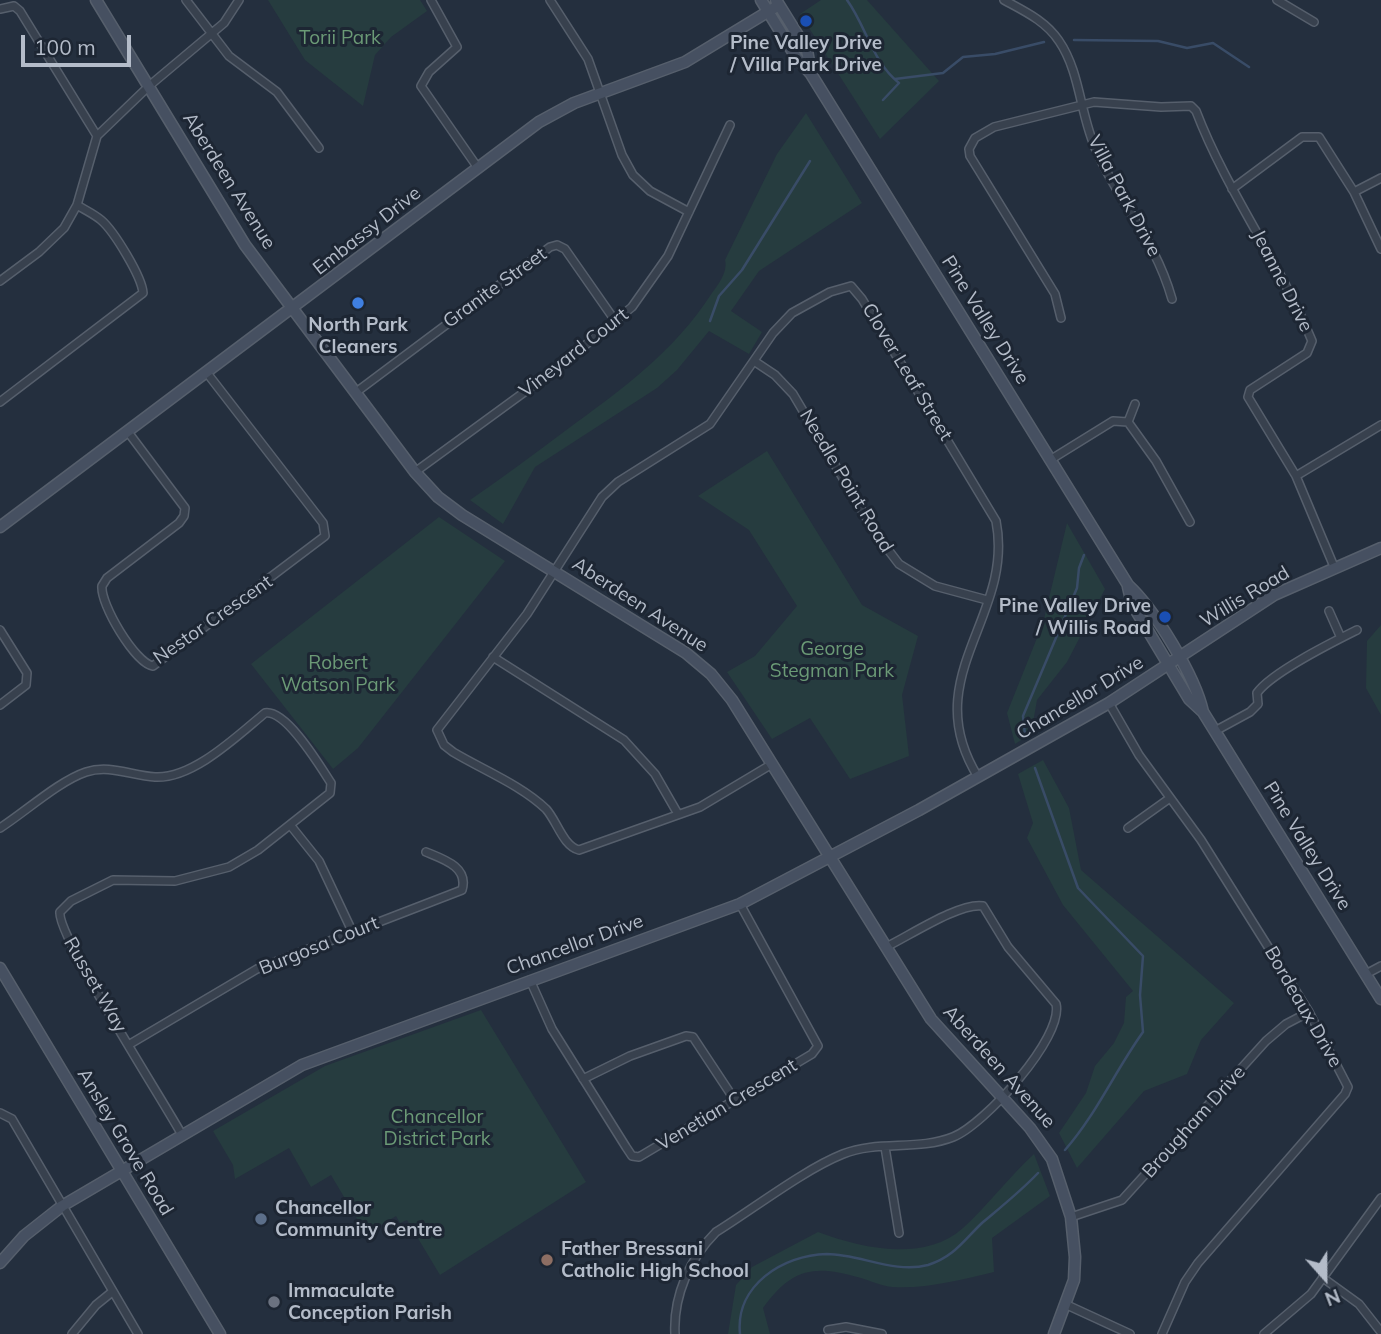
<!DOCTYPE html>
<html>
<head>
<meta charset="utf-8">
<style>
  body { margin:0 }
  #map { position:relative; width:1381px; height:1334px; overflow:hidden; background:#242f3e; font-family:Mulish,sans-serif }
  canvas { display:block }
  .north { position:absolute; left:1290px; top:1243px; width:70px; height:70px; -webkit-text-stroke:5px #1d2633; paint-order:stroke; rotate:159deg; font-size:19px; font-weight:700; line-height:28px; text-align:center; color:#b4bcc9 }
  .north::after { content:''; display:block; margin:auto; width:24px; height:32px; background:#b4bcc9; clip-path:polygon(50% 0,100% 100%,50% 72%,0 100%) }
  .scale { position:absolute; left:21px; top:35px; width:110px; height:32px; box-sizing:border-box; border:4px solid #b4bcc9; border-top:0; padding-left:9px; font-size:21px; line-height:24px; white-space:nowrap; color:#b4bcc9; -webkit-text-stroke:5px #1d2633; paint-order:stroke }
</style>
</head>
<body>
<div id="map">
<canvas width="1381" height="1334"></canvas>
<div class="north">N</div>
<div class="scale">100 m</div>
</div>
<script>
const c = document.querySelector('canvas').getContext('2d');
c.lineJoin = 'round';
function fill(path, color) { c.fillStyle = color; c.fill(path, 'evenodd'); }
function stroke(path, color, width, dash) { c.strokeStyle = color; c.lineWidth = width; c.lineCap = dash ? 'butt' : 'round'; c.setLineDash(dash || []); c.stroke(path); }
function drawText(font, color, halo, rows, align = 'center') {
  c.font = font + ' Mulish,sans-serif'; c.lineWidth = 6; c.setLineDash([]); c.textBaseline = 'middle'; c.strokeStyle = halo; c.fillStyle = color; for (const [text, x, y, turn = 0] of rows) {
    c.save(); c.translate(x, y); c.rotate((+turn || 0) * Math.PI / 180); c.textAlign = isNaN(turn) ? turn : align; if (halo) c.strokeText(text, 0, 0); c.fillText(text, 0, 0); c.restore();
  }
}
fill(new Path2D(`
  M268 0H420L427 11 391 37 375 55 363 106 305 60Z
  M821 0H867L939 81 880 139 800 14Z
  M806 113 862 203 759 271 731 311 762 332 749 354 709 331 677 370 657 388 535 467 503 524 470 500C502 478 534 454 565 431 621 390 674 352 712 293 719 284 728 271 725 260L777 154Z
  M767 451 862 605 918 636 902 695 909 756 850 779 810 718 772 739 727 672 755 656 797 606 749 530 698 496Z
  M439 517 505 561 358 748 333 769 251 664Z
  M1067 523 1105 589 1067 662 1037 700 1031 734 1015 744 1007 713 1043 623Z
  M1381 625V715L1366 688 1367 641Z
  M1043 760 1069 808 1081 870 1234 1003 1201 1040 1187 1074 1144 1091 1077 1168 1059 1133 1086 1093 1095 1066 1114 1043 1124 1023 1126 997 1133 991 1063 905 1027 838 1033 823 1018 774Z
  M481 1010 586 1182 440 1275 407 1220 400 1223 396 1216 366 1234 331 1175 311 1187 289 1148 235 1179 233 1165 213 1131 325 1066Z
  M1034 1154 1050 1196 992 1238 994 1272C960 1280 927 1289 892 1287 882 1286 871 1281 861 1278 814 1264 792 1268 763 1308L770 1334H728L736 1285 752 1267 818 1232C861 1248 924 1263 963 1228 988 1205 1009 1177 1034 1154Z`), '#263c3f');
stroke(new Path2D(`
  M847 0C866 26 873 63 899 83L883 100
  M1074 40 1158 41 1187 48 1213 43 1249 67
  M895 79 943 73 963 57 995 54 1044 42
  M710 321 719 296 742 270 810 161
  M1025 735 1023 716 1077 588 1079 568 1084 555
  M1035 768 1078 888 1143 956 1140 995 1143 1032C1115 1071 1096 1115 1065 1150
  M740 1334C735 1286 782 1255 827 1254 860 1254 894 1274 928 1265 954 1257 964 1240 982 1223 1001 1207 1021 1191 1038 1173`), '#394c67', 2.5);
const street = new Path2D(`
  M186 0 229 56 277 92 319 148
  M431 0 457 47 429 72 421 86 478 168
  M550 0 588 59 622 155 633 175 650 191 689 212
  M1004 0C1024 11 1046 21 1059 41 1081 73 1080 117 1097 152 1120 204 1155 239 1172 299
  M1277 0 1314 22
  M0 9 14 6 20 11 97 136
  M1232 189 1302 137H1319L1354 192 1381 249
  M1354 192 1381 178
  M0 281 39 252 64 228 77 205 97 136 149 86 224 23 239 0
  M1061 318 1055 294 970 156 969 149 975 138 994 127 1094 102 1161 107 1191 106 1196 111C1227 192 1279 261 1312 341L1307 353 1250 390 1248 397 1296 476 1335 569
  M754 361 775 375 793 394 876 534 899 564 935 586 987 600
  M355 393 550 247 557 245 565 249 616 322
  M0 402 143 293C142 277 114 231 101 220 94 214 85 210 77 205
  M1128 422 1135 404
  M128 432 185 508 184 516 179 523 107 578 102 586C100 604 135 663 153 666L325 536 323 523 207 373
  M1050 460 1113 421 1128 422 1156 461 1190 522
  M415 472 556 369 632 307 668 256 730 125
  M1296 476 1381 425
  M1329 611 1341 638
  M0 630 27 673 26 685 0 705
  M493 657 624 740 655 774 678 814
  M1109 703 1139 755 1201 840 1309 1012 1348 1087 1345 1094 1198 1263 1185 1282 1162 1334
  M1215 731 1250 712 1258 704 1257 693C1272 672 1333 642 1357 630
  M772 764 700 807 579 850C563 846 557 821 546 809 521 785 483 770 453 752L444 745 437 730 527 614 602 497 618 482 710 424 773 333 792 313 830 292 851 286 862 299 996 521C1015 617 916 677 978 777
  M291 826 319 861 352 931
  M0 828C25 812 59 781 86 772 110 764 132 776 155 777 193 779 237 736 265 713 286 709 320 766 331 783L330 793 258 850 229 867 175 881 113 880 71 901 60 912C56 934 164 1102 182 1135
  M1128 828 1170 798
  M1366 974 1381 966
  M530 980 552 1029 626 1147 632 1156 639 1157 812 1054 818 1046 740 904
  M130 1044 257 969 462 890C469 867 443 859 426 852
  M583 1079 630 1056 686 1036 693 1037 734 1099
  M0 1113 12 1119 138 1334
  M885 1147 899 1233
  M1071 1217 1122 1200 1266 1041 1286 1024 1309 1012
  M1323 1278 1359 1304 1381 1332
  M1067 1305 1130 1334
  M828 1330 846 1327 882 1334
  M72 1334 96 1305 112 1292
  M675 1334C673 1296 690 1258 716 1232 753 1209 805 1169 843 1154 878 1140 918 1151 953 1137 984 1125 1064 1037 1056 1004L1008 947 983 906C960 902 909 936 886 947
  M1264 1334 1311 1294 1381 1198`);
const secondary = new Path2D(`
  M96 0 245 245 415 472 438 497 462 515 686 653 711 674 732 700 931 1019 1030 1128 1052 1159 1071 1217 1075 1257 1074 1280 1054 1334
  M761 0 796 57 811 74 1128 585C1155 610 1195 676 1203 712
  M776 0 807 50 811 73
  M0 527 539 122 574 103 685 62 779 5
  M1128 587 1132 604 1189 699 1203 712 1381 999
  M0 968 220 1334
  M0 1263 24 1236 62 1206 302 1065 740 904 919 810 1109 703 1274 595 1381 548`);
stroke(street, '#565f6c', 10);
stroke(secondary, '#565f6c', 13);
stroke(street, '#38414e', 7);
stroke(secondary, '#465061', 10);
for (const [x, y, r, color] of [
  [806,21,7,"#1a4fb4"],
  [358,303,7,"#3f7fe0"],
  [1165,617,7,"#1a4fb4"],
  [261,1219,7,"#5c6f8a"],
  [547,1260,7,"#8d6e63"],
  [274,1302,7,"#6b7280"]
]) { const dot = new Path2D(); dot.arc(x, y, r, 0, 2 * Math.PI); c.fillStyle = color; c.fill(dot); stroke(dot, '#1d2633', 2.5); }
drawText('19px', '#6b9a76', '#1d2633', [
  ["Torii Park",340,38],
  ["George",832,649],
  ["Stegman Park",832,671],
  ["Robert",338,663],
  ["Watson Park",338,685],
  ["Chancellor",437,1117],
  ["District Park",437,1139]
]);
drawText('bold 19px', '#b4bcc9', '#1d2633', [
  ["Pine Valley Drive",806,43,"center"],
  ["/ Villa Park Drive",806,65,"center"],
  ["North Park",358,325,"center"],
  ["Cleaners",358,347,"center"],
  ["Pine Valley Drive",1151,606,"right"],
  ["/ Willis Road",1151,628,"right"],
  ["Chancellor",275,1208],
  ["Community Centre",275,1230],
  ["Father Bressani",561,1249],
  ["Catholic High School",561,1271],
  ["Immaculate",288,1291],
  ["Conception Parish",288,1313]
], 'left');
drawText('19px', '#b4bcc9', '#1d2633', [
  ["Aberdeen Avenue",229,181,58],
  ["Villa Park Drive",1124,196,62],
  ["Embassy Drive",367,231,-38],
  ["Jeanne Drive",1282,281,63],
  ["Granite Street",495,288,-36],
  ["Pine Valley Drive",985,320,58],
  ["Vineyard Court",574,353,-38],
  ["Clover Leaf Street",907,372,59],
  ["Needle Point Road",846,481,59],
  ["Willis Road",1245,597,-31],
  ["Aberdeen Avenue",640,605,33],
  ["Nestor Crescent",213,620,-35],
  ["Chancellor Drive",1080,698,-31],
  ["Pine Valley Drive",1307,846,58],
  ["Chancellor Drive",575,945,-20],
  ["Burgosa Court",319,946,-22],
  ["Russet Way",95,985,60],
  ["Bordeaux Drive",1303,1007,60],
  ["Aberdeen Avenue",999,1067,48],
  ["Venetian Crescent",727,1105,-31],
  ["Brougham Drive",1194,1122,-48],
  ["Ansley Grove Road",125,1142,59]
]);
</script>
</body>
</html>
